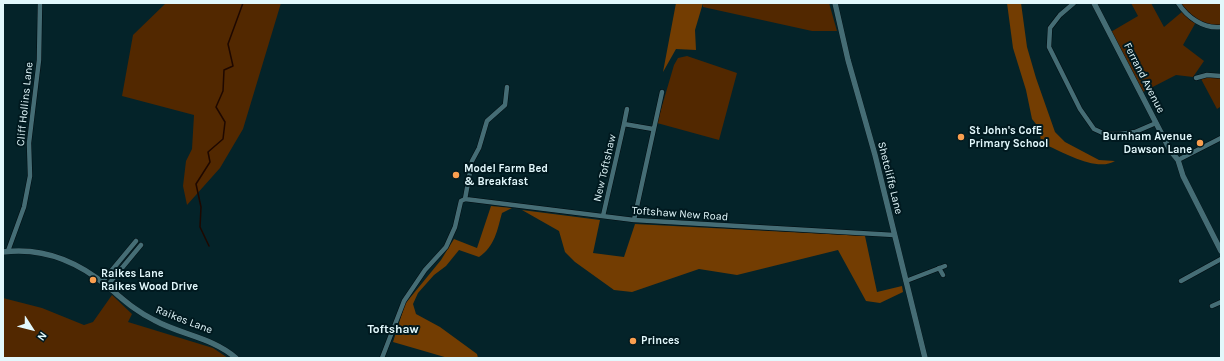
<!DOCTYPE html>
<html>
<head>
<meta charset="utf-8">
<style>
  body { margin:0 }
  #map { position:relative; width:1224px; height:361px; overflow:hidden; background:#042329; font-family:Karla,sans-serif }
  canvas { display:block }
  .frame { position:absolute; inset:0; border:4px solid #e2f8fc; pointer-events:none }
  .north { position:absolute; left:12px; top:309px; width:40px; height:40px; -webkit-text-stroke:3px #00191f; paint-order:stroke; rotate:126deg; font-size:11px; font-weight:700; line-height:16px; text-align:center; color:#e2f8fc }
  .north::after { content:''; display:block; margin:auto; width:14px; height:18px; background:#e2f8fc; clip-path:polygon(50% 0,100% 100%,50% 72%,0 100%) }
</style>
</head>
<body>
<div id="map">
<canvas width="1224" height="361"></canvas>
<div class="frame"></div>
<div class="north">N</div>
</div>
<script>
const c = document.querySelector('canvas').getContext('2d');
c.lineJoin = 'round';
function fill(path, color) { c.fillStyle = color; c.fill(path, 'evenodd'); }
function stroke(path, color, width, dash) { c.strokeStyle = color; c.lineWidth = width; c.lineCap = dash ? 'butt' : 'round'; c.setLineDash(dash || []); c.stroke(path); }
function drawText(font, color, halo, rows, align = 'center') {
  c.font = font + ' Karla,sans-serif'; c.lineWidth = 4; c.setLineDash([]); c.textBaseline = 'middle'; c.strokeStyle = halo; c.fillStyle = color; for (const [text, x, y, turn = 0] of rows) {
    c.save(); c.translate(x, y); c.rotate((+turn || 0) * Math.PI / 180); c.textAlign = isNaN(turn) ? turn : align; if (halo) c.strokeText(text, 0, 0); c.fillText(text, 0, 0); c.restore();
  }
}
fill(new Path2D(`
  M166 3H281L243 129 220 168 187 205 183 186 186 161 192 149 194 115 122 96 133 35Z
  M703 3H829L837 31H812L703 7Z
  M1131 3H1151L1164 27 1183 11 1178 3H1221V27L1196 22 1183 45 1204 61 1193 77 1176 75 1141 93 1109 33 1138 16Z
  M687 56 737 73 719 140 657 123 674 65 678 58Z
  M1221 76V109L1220 107 1217 109 1200 77Z
  M112 295 132 314 128 322 213 348 228 358H3V298L42 308 84 325 93 322Z`), '#522800');
fill(new Path2D(`
  M676 3H703L695 30 696 50 676 49 663 72Z
  M1007 3H1021L1027 47 1036 78 1055 132 1065 142 1099 160 1115 161C1097 172 1065 153 1048 146L1047 148 1041 146 1040 129 1032 119 1026 90 1013 48Z
  M491 206 512 208 502 213C497 231 495 246 479 257L459 250 446 266 434 275 418 293 413 304 416 314 440 327 477 354 478 358H448L393 342 405 304 441 260 454 239 477 248Z
  M522 210 600 220 593 253 624 257 635 224 865 236 877 292 902 286 903 292 880 303 866 301 838 250 737 275 699 269 632 292 614 290 575 262 565 252 559 231Z`), '#733d02');
stroke(new Path2D(`
  M209 246 200 227 201 207 196 184 210 162 208 152 223 139 225 122 216 107 223 91 224 70 233 66 228 44 243 3`), '#1e0800', 1.5);
const minor = new Path2D(`
  M1074 3 1060 15 1050 28 1049 47 1080 109 1094 129 1105 134H1120L1135 132 1156 123
  M1178 3C1187 17 1203 29 1221 27
  M1196 78 1207 75 1221 76
  M624 124 627 109
  M1178 160 1221 138
  M465 199 634 220 894 235
  M465 199 472 161 479 148 487 121 505 105 507 87
  M603 216 624 124 653 129
  M634 220 662 92
  M8 251 24 207 30 176 29 143 39 60 40 3
  M939 268 943 275
  M906 281 945 266
  M1181 281 1221 259
  M102 282 136 241
  M107 286 141 245
  M1212 306 1221 302
  M382 358 404 301 425 270 446 247 455 227 461 201 465 199`);
const tertiary = new Path2D(`
  M835 3 848 60 875 155 925 358
  M1094 3 1170 150 1178 160 1183 176 1221 251
  M3 252C43 247 77 261 107 286 123 299 135 311 154 320 181 335 212 337 236 358`);
stroke(minor, '#000b0f', 5.5);
stroke(tertiary, '#000b0f', 6);
stroke(minor, '#456d75', 4.5);
stroke(tertiary, '#456d75', 5.5);
for (const [x, y, r, color] of [
  [961,137,4,"#fa9f4f"],
  [1200,143,4,"#fa9f4f"],
  [456,175,4,"#fa9f4f"],
  [93,280,4,"#fa9f4f"],
  [633,341,4,"#fa9f4f"]
]) { const dot = new Path2D(); dot.arc(x, y, r, 0, 2 * Math.PI); c.fillStyle = color; c.fill(dot); stroke(dot, '#00191f', 1.5); }
drawText('11px', '#e2f8fc', '#00191f', [
  ["Ferrand Avenue",1144,78,63],
  ["Cliff Hollins Lane",25,104,-84],
  ["New Toftshaw",605,168,-77],
  ["Shetcliffe Lane",890,178,76],
  ["Toftshaw New Road",680,214,4],
  ["Raikes Lane",184,320,21]
]);
drawText('bold 11px', '#e2f8fc', '#00191f', [
  ["St John's CofE",969,131],
  ["Primary School",969,144],
  ["Burnham Avenue",1192,137,"right"],
  ["Dawson Lane",1192,150,"right"],
  ["Model Farm Bed",464,169],
  ["& Breakfast",464,182],
  ["Raikes Lane",101,274],
  ["Raikes Wood Drive",101,287],
  ["Princes",641,341]
], 'left');
drawText('bold 12px', '#e2f8fc', '#00191f', [
  ["Toftshaw",393,330]
]);
</script>
</body>
</html>
